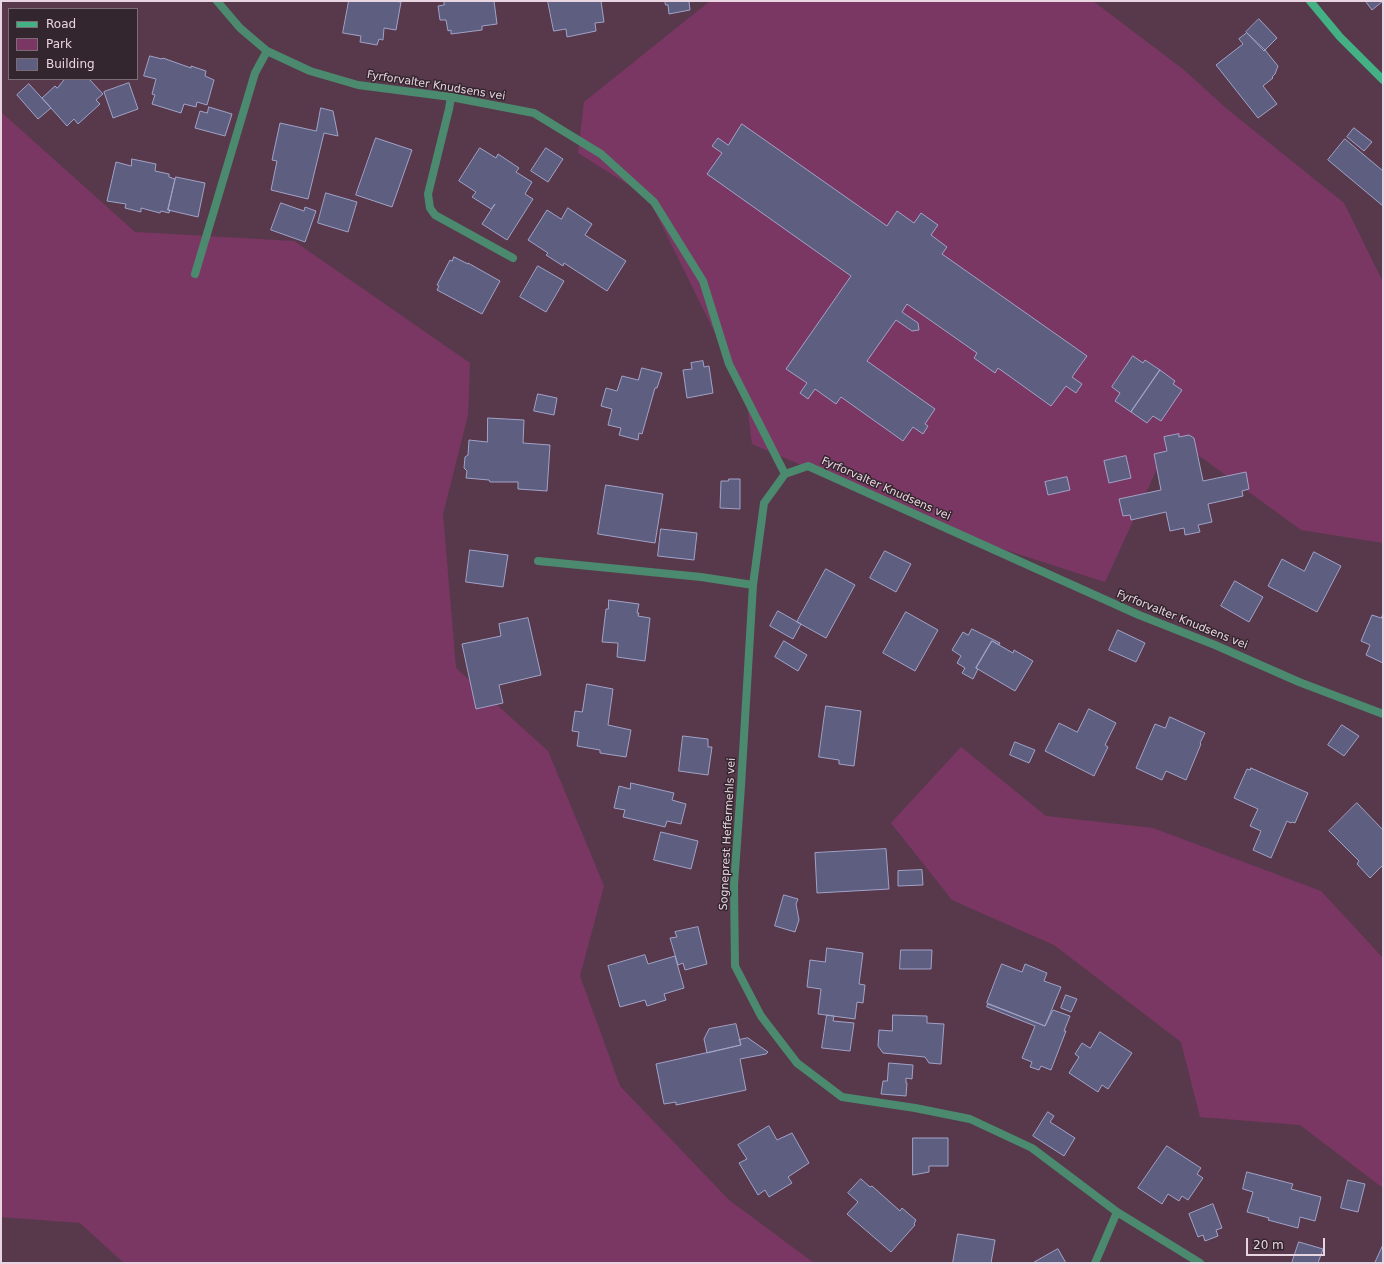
<!DOCTYPE html>
<html>
<head>
<meta charset="utf-8">
<style>
  body { margin:0 }
  #map { position:relative; width:1384px; height:1264px; overflow:hidden; background:#58394c; font-family:"DejaVu Sans",sans-serif }
  canvas { display:block }
  .frame { position:absolute; inset:0; border:2px solid #e9d5e1; pointer-events:none }
  .legend { position:absolute; left:8px; top:8px; width:130px; height:72px; box-sizing:border-box; background:#34262e; border:1px solid #7c6c76; margin:0; padding:5px 7px; list-style:none; font-size:12px; color:#e9d5e1 }
  .legend li { display:flex; align-items:center; gap:8px; height:20px }
  .legend b { width:20px; border:1px solid #7c6c76 }
  .scale { position:absolute; left:1246px; top:1238px; width:79px; height:18px; box-sizing:border-box; border:2px solid #e9d5e1; border-top:0; padding-left:5px; font-size:12px; line-height:14px; white-space:nowrap; color:#e9d5e1; -webkit-text-stroke:3px #34262e; paint-order:stroke }
</style>
</head>
<body>
<div id="map">
<canvas width="1384" height="1264"></canvas>
<div class="frame"></div>
<ul class="legend">
<li><b style="height:5px;background:#43b184"></b>Road</li>
<li><b style="height:11px;background:#7b3763"></b>Park</li>
<li><b style="height:11px;background:#5e5f80"></b>Building</li>
</ul>
<div class="scale">20 m</div>
</div>
<script>
const c = document.querySelector('canvas').getContext('2d');
c.lineJoin = 'round';
function fill(path, color) { c.fillStyle = color; c.fill(path, 'evenodd'); }
function stroke(path, color, width, dash) { c.strokeStyle = color; c.lineWidth = width; c.lineCap = dash ? 'butt' : 'round'; c.setLineDash(dash || []); c.stroke(path); }
function drawText(font, color, halo, rows, align = 'center') {
  c.font = font + ' "DejaVu Sans",sans-serif'; c.lineWidth = 3; c.setLineDash([]); c.textBaseline = 'middle'; c.strokeStyle = halo; c.fillStyle = color; for (const [text, x, y, turn = 0] of rows) {
    c.save(); c.translate(x, y); c.rotate((+turn || 0) * Math.PI / 180); c.textAlign = isNaN(turn) ? turn : align; if (halo) c.strokeText(text, 0, 0); c.fillText(text, 0, 0); c.restore();
  }
}
fill(new Path2D(`
  M710 1H1093L1184 70 1227 109 1344 203 1383 282V543L1301 530 1172 436 1105 582 987 544 752 444 746 396 648 197 578 153 584 102Z
  M1 112 135 232 294 241 470 363 468 415 443 514 456 668 548 751 604 886 580 976 620 1086 729 1200 814 1263H124L80 1223 1 1217Z
  M961 747 1046 816 1153 828 1321 891 1383 958V1188L1300 1125 1200 1117 1181 1042 1054 945 952 900 891 823Z`), '#7b3763');
const building = new Path2D(`
  M349 1H392L401 2 396 30 384 28 383 40 379 39 377 45 360 42 361 36 343 33Z
  M444 1H494L497 24 482 26V30L451 34V30L448 31 446 20H440L438 6 444 5Z
  M548 1H601L604 22 595 23 596 31 567 37 566 29 554 31Z
  M665 1H692L689 2 690 10 669 14 668 5H666Z
  M1367 1H1383L1372 10 1366 2Z
  M1259 19 1277 38 1264 51 1246 32Z
  M1247 33 1265 50 1278 66 1275 74 1272 77 1273 78 1263 86 1277 104 1258 118 1216 65 1243 44 1239 39Z
  M150 56 162 59 163 58 191 68V66L206 71 205 76 214 80 207 105 197 102 196 107 184 104 181 113 152 104 155 95 152 94 156 79 144 76Z
  M65 79H89L103 94 96 100 100 104 78 124 74 119 67 126 42 98 55 86 57 88Z
  M129 83 138 109 113 118 104 92Z
  M29 84 51 108 38 119 17 95Z
  M209 107 232 114 225 136 195 128 200 111 207 113Z
  M321 108 333 111 338 136 324 133 308 199 271 190 277 161 272 160 280 123 316 131Z
  M742 124 887 226 897 211 914 223 921 213 938 225 931 235 947 247 942 254 1087 356 1072 377 1082 384 1076 393 1066 386 1051 406 998 368 995 373 974 358 977 353 907 304 902 312 918 323 919 330 912 331 896 320 867 361 935 409 925 424 928 426 923 434 913 427 903 441 841 397 836 404 815 389 808 399 800 393 807 383 786 369 851 276 707 174 722 153 712 146 718 138 728 145Z
  M1354 128 1372 142 1364 151 1347 137Z
  M376 138 412 150 392 207 356 195Z
  M1345 139 1383 171V206L1328 160Z
  M480 148 496 158 498 154 519 168 516 172 532 182 525 194 533 199 507 240 482 224 495 204 491 209 472 197 476 192 459 181Z
  M546 148 563 159 548 182 531 171Z
  M132 159 156 164 155 171 169 174V177L175 179 168 210H170L169 213 161 211 160 213 141 208V212L125 208 126 204 107 201 116 162 131 166Z
  M176 177 205 183 198 217 168 210Z
  M326 193 357 202 348 232 318 223Z
  M281 203 304 211 305 207 316 211 305 242 271 230Z
  M568 208 592 224 585 235 626 261 607 291 564 263 563 266 546 255 548 253 528 240 547 210 561 219Z
  M454 257 468 264V263L500 281 482 314 437 290 439 286 437 285 450 260 452 261Z
  M538 266 564 281 546 312 520 297Z
  M1133 356 1143 363 1145 360 1160 370 1131 412 1115 401 1120 393 1112 387Z
  M703 361 704 367 709 366 713 393 687 398 683 370 692 369 691 363Z
  M642 368 662 373 657 388H655L642 434 639 433 638 440 619 435 621 428 608 425 612 409 601 406 606 388 617 391 622 376 638 380Z
  M1160 370 1175 381 1173 384 1182 390 1161 421 1153 416 1147 423 1131 412Z
  M538 394 557 398 554 415 534 411Z
  M488 418 524 420 523 443 550 445 547 491 518 489V482H490L489 480 466 478 467 471 464 468 465 457 468 455 469 440 487 442Z
  M1179 434V437L1189 435 1194 438 1203 481 1246 472 1249 489 1242 491 1243 496 1208 504 1212 522 1198 525 1200 532 1185 535 1184 528 1170 531 1166 512 1131 520 1130 515 1123 516 1119 499 1161 490 1154 454 1167 451 1164 437Z
  M1126 456 1131 478 1109 483 1104 461Z
  M1067 477 1070 490 1048 495 1045 482Z
  M729 479H740V509L720 508 721 481H728Z
  M606 485 663 494 655 543 598 534Z
  M661 529 697 533 694 560 658 556Z
  M470 550 508 555 503 587 466 582Z
  M885 551 911 564 896 592 870 578Z
  M1314 552 1341 566 1317 612 1268 586 1282 559 1304 571Z
  M826 569 855 585 826 638 797 622Z
  M1235 581 1263 597 1249 622 1221 606Z
  M609 600 639 604 637 613H639L638 616 650 618 645 661 617 657 618 643 602 642 606 609H608Z
  M778 611 801 624 793 639 770 626Z
  M906 612 938 630 915 671 883 653Z
  M1383 614V663L1366 655 1370 645 1361 641 1372 615 1381 618Z
  M528 618 541 675 499 685 503 703 476 709 462 644 501 636 499 624Z
  M972 629 1000 643 999 645 992 641 976 668 978 669 973 679 962 673 965 668 957 663 961 656 952 650 963 632 968 635Z
  M1118 630 1145 643 1136 662 1109 650Z
  M784 641 807 655 798 671 775 657Z
  M992 641 1013 653 1014 650 1033 661 1015 691 976 668Z
  M587 684 613 689 608 725 631 730 626 757 600 753V750L577 746 579 732 572 731 575 711 582 712Z
  M826 706 861 711 854 766 839 764V760L819 757Z
  M1089 709 1116 723 1105 745 1108 747 1094 776 1045 751 1059 723 1077 732Z
  M1170 717 1205 733 1200 743 1201 744 1186 780 1166 771 1162 780 1136 768 1155 724 1165 728Z
  M1342 725 1359 736 1344 756 1328 745Z
  M683 736 708 739V747H712L708 775 679 771Z
  M1015 742 1035 750 1029 763 1010 755Z
  M1251 768 1308 793 1295 823 1292 822 1291 823 1287 821 1271 858 1253 850 1261 831 1250 826 1258 809 1234 798 1247 769 1250 770Z
  M631 783 674 793 672 800 686 804 681 824 667 821 665 827 623 817 625 810 614 808 619 786 630 789Z
  M1357 803 1383 830V865L1370 878 1357 864 1359 861 1329 831Z
  M661 832 698 841 691 869 654 860Z
  M886 849 889 889 817 893 815 853Z
  M922 870 923 885 898 886V871Z
  M784 895 798 899 796 904 799 920 795 932 775 926Z
  M698 927 707 964 685 970 683 963 678 965 670 938 677 937 675 932Z
  M827 948 863 953 859 984 865 985 863 1003 857 1002 855 1019 818 1014 821 989 807 987 810 960 825 962Z
  M901 950H932L931 969H900Z
  M645 955 648 964 675 956 684 988 664 994 666 1000 647 1006 645 1000 620 1007 608 966Z
  M1002 964 1022 972 1025 964 1047 973 1044 981 1061 987 1045 1026 987 1003Z
  M1066 995 1077 999 1071 1012 1061 1008Z
  M988 1004 1045 1026 1053 1010 1070 1016 1064 1031H1066L1051 1070 1041 1066 1039 1070 1030 1067 1032 1062 1022 1058 1035 1026 987 1007Z
  M827 1015 834 1016 833 1021 854 1023 850 1051 822 1048Z
  M893 1015 927 1016V1023L944 1024 941 1064 929 1063 925 1057 883 1053 878 1046 879 1030 892 1031Z
  M736 1024 741 1045 707 1053 704 1039 709 1029Z
  M1100 1032 1132 1053 1108 1089 1102 1085 1098 1092 1069 1073 1079 1057 1075 1054 1082 1043 1090 1048Z
  M748 1038 768 1052 766 1054 740 1059 746 1090 676 1105V1102L664 1104 656 1064 741 1045 739 1040Z
  M889 1063 913 1065 912 1079 906 1078V1083H907L906 1096 881 1094 883 1081H887Z
  M1048 1112 1054 1116 1050 1122 1075 1138 1064 1156 1033 1136Z
  M769 1126 777 1140 792 1133 809 1163 788 1177 792 1183 769 1197 765 1190 758 1195 739 1163 747 1159 738 1145Z
  M913 1138H948V1166H929V1172L913 1175Z
  M1167 1146 1201 1168 1197 1174 1203 1178 1188 1200 1182 1196 1179 1201 1168 1194 1162 1204 1138 1188Z
  M1247 1172 1293 1184 1291 1189 1321 1197 1315 1221 1300 1217 1298 1228 1268 1220 1269 1218 1247 1212 1253 1192 1243 1189Z
  M861 1179 870 1187 872 1186 900 1211 902 1208 916 1220 914 1224 915 1225 891 1252 847 1214 858 1202 848 1193Z
  M1348 1180 1365 1184 1358 1212 1341 1208Z
  M1213 1204 1222 1228 1216 1230 1218 1236 1205 1241 1203 1235 1198 1237 1189 1214Z
  M958 1234 995 1240 991 1263H953Z
  M1299 1242 1323 1249 1318 1263H1292Z
  M1383 1245V1263H1375Z
  M1058 1249 1066 1263H1033Z`);
fill(building, '#5e5f80');
stroke(building, '#a0a2c7', 1);
stroke(new Path2D(`
  M217 1 240 28 267 51 310 71 358 85 451 97 534 113 601 154 654 202 703 281 729 364 785 474
  M451 97 449 109 428 194 430 208 435 215 513 258
  M195 274 255 73 267 51
  M785 474 764 503 753 585 741 786 734 885 735 966 761 1016 797 1063 842 1097 915 1108 970 1119 1032 1148 1117 1212 1200 1263
  M785 474 808 466 1139 615 1215 645 1299 682 1383 714
  M538 561 701 577 753 585
  M1095 1263 1117 1212`), '#4b8a6e', 8);
stroke(new Path2D(`
  M1310 1 1340 37 1383 80`), '#43b184', 8);
drawText('11px', '#e9d5e1', '#34262e', [
  ["Fyrforvalter Knudsens vei",436,86,9],
  ["Fyrforvalter Knudsens vei",886,489,24],
  ["Fyrforvalter Knudsens vei",1182,620,22],
  ["Sogneprest Heffermehls vei",728,834,-87]
]);
</script>
</body>
</html>
